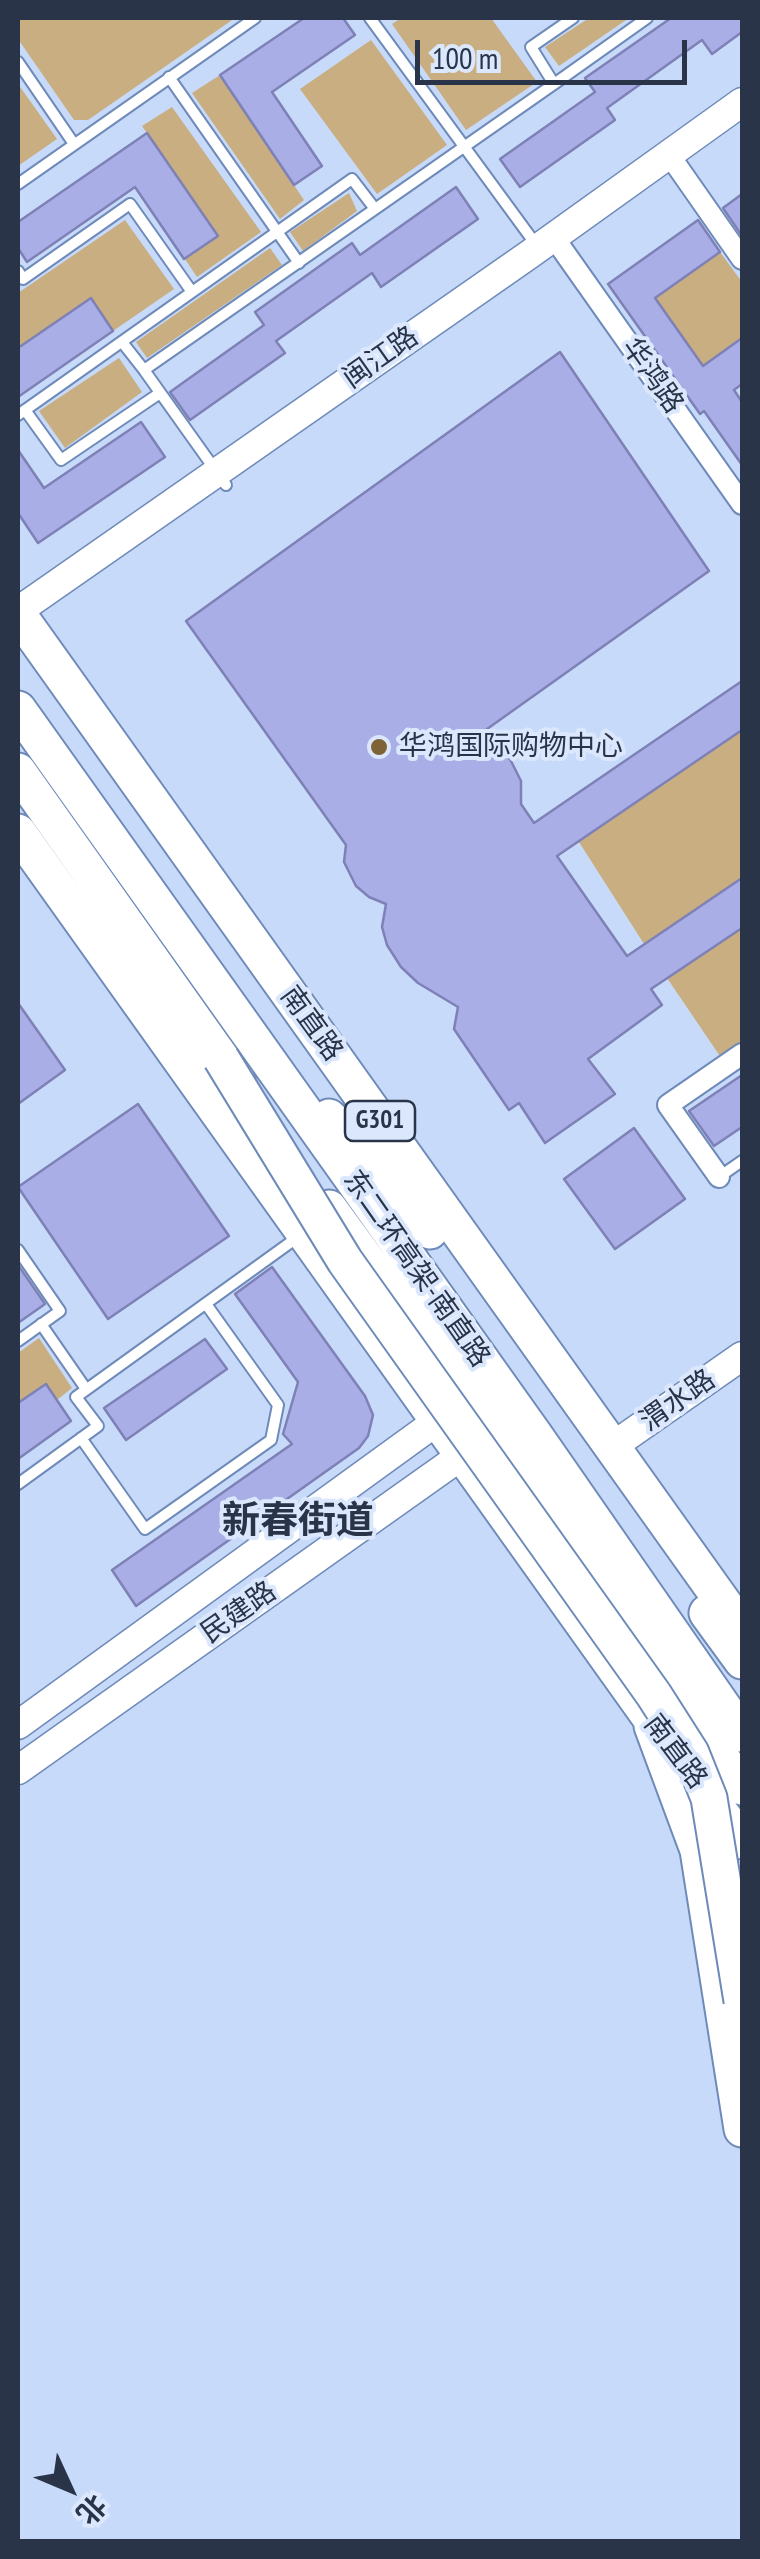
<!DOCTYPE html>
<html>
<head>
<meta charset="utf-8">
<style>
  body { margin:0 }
  #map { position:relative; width:760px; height:2559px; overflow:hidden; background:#c8daf9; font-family:"PT Sans Narrow","Noto Sans SC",sans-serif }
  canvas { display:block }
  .frame { position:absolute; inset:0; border:20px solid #293449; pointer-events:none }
  .north { position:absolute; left:20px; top:2439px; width:100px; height:100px; -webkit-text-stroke:8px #dbe7fc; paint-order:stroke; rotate:134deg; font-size:28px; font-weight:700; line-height:40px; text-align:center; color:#293449 }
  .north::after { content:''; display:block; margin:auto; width:35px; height:45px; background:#293449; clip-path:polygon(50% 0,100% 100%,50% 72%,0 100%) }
  .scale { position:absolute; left:415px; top:40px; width:272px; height:45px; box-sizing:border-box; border:5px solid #293449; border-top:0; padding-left:12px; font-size:30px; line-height:35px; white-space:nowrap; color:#293449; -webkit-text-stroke:8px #dbe7fc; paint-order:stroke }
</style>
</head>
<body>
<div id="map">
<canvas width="760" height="2559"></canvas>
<div class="frame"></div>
<div class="north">北</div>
<div class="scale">100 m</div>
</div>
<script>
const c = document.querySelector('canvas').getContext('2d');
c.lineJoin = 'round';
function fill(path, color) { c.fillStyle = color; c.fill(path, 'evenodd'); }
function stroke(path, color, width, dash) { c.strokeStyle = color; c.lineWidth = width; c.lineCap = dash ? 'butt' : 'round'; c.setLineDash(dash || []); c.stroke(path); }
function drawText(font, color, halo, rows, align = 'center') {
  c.font = font + ' "PT Sans Narrow","Noto Sans SC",sans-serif'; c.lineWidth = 8; c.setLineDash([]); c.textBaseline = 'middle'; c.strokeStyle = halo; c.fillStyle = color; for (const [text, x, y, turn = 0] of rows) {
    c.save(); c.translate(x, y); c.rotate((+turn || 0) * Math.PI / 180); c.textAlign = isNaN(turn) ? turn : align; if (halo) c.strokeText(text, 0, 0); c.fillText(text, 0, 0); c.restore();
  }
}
fill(new Path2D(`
  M18 18H235L88 120H74L18 39Z
  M401 18H491L537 82 466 130 392 24Z
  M589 18H629L559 66 545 47Z
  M371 40 447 145 377 194 300 89Z
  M220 75 304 200 280 219 192 93Z
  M18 84 57 139 18 166Z
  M172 107 261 232 197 277 185 259 218 235 142 126Z
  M349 193 357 211 303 251 290 232Z
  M125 220 174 289 113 331 90 298 18 348V293Z
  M270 248 282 265 147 358 136 342Z
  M720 252 742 282V338L703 366 655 298Z
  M119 358 142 392 65 448 39 411Z
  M742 730V878L644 944 579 842Z
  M742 926V1054L726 1065 667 978Z
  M39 1338 72 1388 57 1400 45 1384 18 1403V1353Z`), '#c8ae80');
const building = new Path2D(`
  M304 18H343L355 35 272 92 322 166 294 185 220 75Z
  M671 18H742V32L712 54 702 40 607 108 615 120 520 187 500 159 595 92 585 78Z
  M147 133 218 236 184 259 135 187 27 262 18 248V222Z
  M456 187 478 219 381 287 372 273 276 341 285 353 190 420 170 392 264 325 255 312 352 243 360 255Z
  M742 194V236L723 208Z
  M698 220 720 252 655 298 703 366 742 338V384L734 390 742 402V465L704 411 700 414 608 284Z
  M91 298 113 331 18 397V348Z
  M560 352 709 571 473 739 510 759 521 781V804L534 823 742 681V730L557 856 627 956 742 878V928L651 989 662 1005 588 1059 615 1094 545 1143 519 1103 509 1110 454 1029 458 1007 418 983 401 967 387 945 382 927 386 904 369 897 356 886 344 862 346 845 186 621Z
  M141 422 165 457 38 543 18 513V450L44 488Z
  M18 1003 65 1070 18 1104Z
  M742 1075V1127L714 1146 689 1111Z
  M138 1104 229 1236 108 1319 18 1187Z
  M634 1128 685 1199 615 1249 564 1179Z
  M18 1265 45 1304 18 1323Z
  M272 1267 365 1396 373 1415 368 1436 359 1448 136 1606 112 1570 292 1444 283 1434 298 1382 235 1294Z
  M205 1339 227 1369 126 1440 104 1408Z
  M46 1384 71 1421 18 1459V1403Z`);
fill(building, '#aaaee7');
stroke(building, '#7e81b6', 2.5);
const lane = new Path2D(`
  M370 18 537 246
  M18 62 74 144
  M169 77 299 263
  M554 84 647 18
  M18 184 255 18
  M18 271 23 279 130 204 192 292
  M122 342 144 370
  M25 410 61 460 160 393
  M18 415 352 179 375 209 554 84 531 47 573 18
  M226 485 144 370 375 209
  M719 1177 742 1161
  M18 1250 60 1311 18 1341
  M41 1324 86 1389
  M81 1438 145 1529 271 1440 278 1405 206 1304
  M18 1484 98 1426 76 1397 298 1237`);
const street = new Path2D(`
  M677 166 742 259
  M562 249 742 504
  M719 1177 668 1105 742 1054`);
const secondary = new Path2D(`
  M18 611 530 254 742 102
  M613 1446 742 1356
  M18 1725 436 1422
  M18 1770 461 1456`);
const highway = new Path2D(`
  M18 614 742 1629
  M18 709 536 1437 742 1734
  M18 771 237 1080
  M18 832 671 1747
  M329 1117 408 1200 430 1231
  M329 1208 510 1456 742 1787
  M707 1613 742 1661
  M652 1726 705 1869
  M702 1788 742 1841
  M698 1850 742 2129`);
stroke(lane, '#6e8ab9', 14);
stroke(street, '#6e8ab9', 24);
stroke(secondary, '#6e8ab9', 31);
stroke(highway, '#6e8ab9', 39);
stroke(lane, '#fff', 10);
stroke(street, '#fff', 20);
stroke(secondary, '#fff', 28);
stroke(highway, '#fff', 35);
const highwayBridge = new Path2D(`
  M221 1058 345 1261 654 1695 691 1753 709 1798 742 2001`);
stroke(highwayBridge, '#6e8ab9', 39, []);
stroke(highwayBridge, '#fff', 35);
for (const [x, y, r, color] of [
  [379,747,10,"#7d6335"]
]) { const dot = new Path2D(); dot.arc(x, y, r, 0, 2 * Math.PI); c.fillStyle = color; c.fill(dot); stroke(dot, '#dbe7fc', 4); }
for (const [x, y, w] of [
  [380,1121,70]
]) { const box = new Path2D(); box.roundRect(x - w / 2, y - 20, w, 40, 8); c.fillStyle = '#dbe7fc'; c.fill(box); stroke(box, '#293449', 2.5); }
drawText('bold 25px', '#293449', null, [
  ["G301",380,1121]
]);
drawText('28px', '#293449', '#dbe7fc', [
  ["闽江路",381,358,-35],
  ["华鸿路",652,376,55],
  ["南直路",311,1024,54],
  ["东二环高架-南直路",416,1269,55],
  ["渭水路",678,1401,-35],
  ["民建路",239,1613,-35],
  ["南直路",675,1752,53]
]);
drawText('28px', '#293449', '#dbe7fc', [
  ["华鸿国际购物中心",399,747]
], 'left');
drawText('bold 38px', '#293449', '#dbe7fc', [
  ["新春街道",298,1522]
]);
</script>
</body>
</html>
